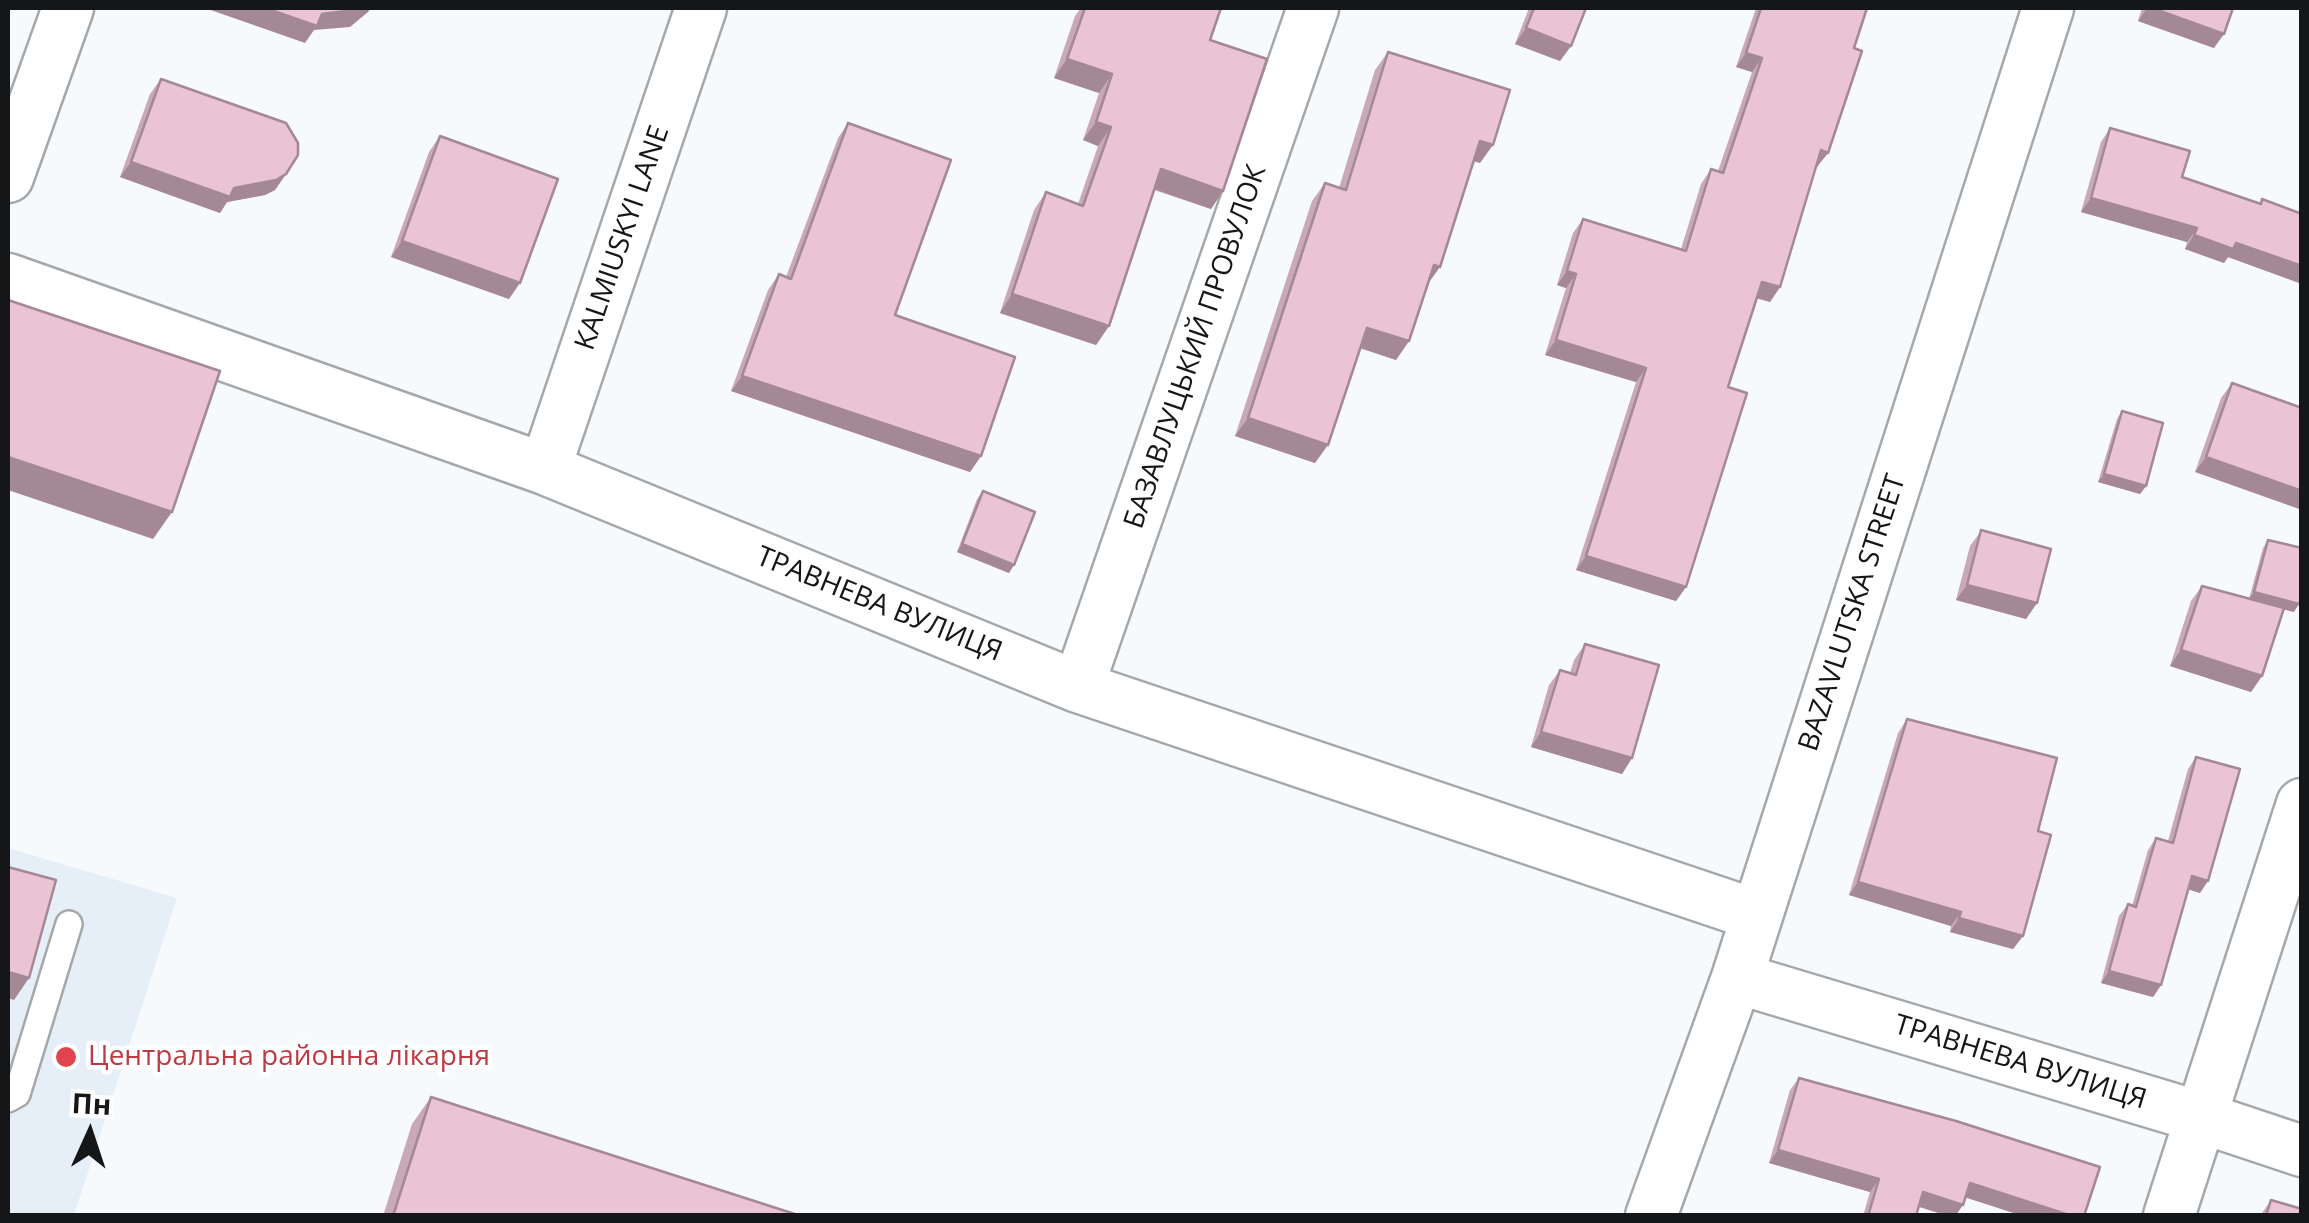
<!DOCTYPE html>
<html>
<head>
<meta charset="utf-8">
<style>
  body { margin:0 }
  #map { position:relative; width:2309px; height:1223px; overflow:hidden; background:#f7fafd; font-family:"Open Sans",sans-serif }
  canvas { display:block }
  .frame { position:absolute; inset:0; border:10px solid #151617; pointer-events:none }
  .north { position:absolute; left:40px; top:1083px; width:100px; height:100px; -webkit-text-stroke:8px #fff; paint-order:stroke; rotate:3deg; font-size:28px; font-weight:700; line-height:40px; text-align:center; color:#151617 }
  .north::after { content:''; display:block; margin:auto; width:35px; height:45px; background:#151617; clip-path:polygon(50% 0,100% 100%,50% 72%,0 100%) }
</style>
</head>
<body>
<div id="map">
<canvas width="2309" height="1223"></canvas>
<div class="frame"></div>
<div class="north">Пн</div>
</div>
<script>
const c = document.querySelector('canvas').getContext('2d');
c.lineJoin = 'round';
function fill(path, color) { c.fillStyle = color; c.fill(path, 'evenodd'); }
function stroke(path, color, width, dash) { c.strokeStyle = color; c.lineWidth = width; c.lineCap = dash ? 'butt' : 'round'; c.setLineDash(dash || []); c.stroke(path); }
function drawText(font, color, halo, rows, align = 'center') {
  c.font = font + ' "Open Sans",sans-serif'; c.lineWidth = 9; c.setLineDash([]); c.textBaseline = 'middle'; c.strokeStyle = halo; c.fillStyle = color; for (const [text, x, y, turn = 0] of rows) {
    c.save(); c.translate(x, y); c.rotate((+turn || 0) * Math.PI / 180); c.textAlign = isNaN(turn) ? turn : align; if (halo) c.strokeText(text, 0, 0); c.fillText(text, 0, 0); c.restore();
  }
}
fill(new Path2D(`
  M8 848 177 898 74 1215H8Z`), '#e6eef7');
const service = new Path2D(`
  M8 1099 17 1094 69 924`);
const minor = new Path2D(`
  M8 177 68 8
  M8 279 545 469 1078 687 1756 915
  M545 469 701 8
  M1078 687 1313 8
  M1737 978 2200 1117 2302 1151
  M1651 1216 1737 978 2048 8
  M2169 1216 2302 804`);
stroke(service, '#a5a8aa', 30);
stroke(minor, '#a5a8aa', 55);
stroke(service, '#fff', 25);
stroke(minor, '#fff', 50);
fill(new Path2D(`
  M1081 8H1221L1210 40 1223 191 1211 209 1154 190 1109 326 1096 345 1000 313 1034 210 1046 192 1078 204 1098 146 1083 140 1099 93 1054 78 1075 16Z
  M1529 8H1586L1571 46 1560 61 1515 44Z
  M1756 8H1867L1854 48 1828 153 1816 167 1780 287 1770 302 1757 298 1728 387 1686 587 1676 601 1576 570 1636 382 1545 355 1566 288 1557 285 1573 233 1583 219 1681 249 1701 184 1711 169 1718 171 1752 72 1736 67Z
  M2142 8H2233L2214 48 2138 21Z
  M1388 52 1480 163 1474 161 1427 285 1409 341 1396 360 1360 348 1315 463 1235 436 1312 201 1325 183 1339 188 1375 70Z
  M161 79 286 174 275 190 265 195 227 202 220 213 120 177 150 94Z
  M848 123 895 315 981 456 970 472 731 391 768 290 779 274 786 277 838 138Z
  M2110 128 2182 177 2259 204 2262 199 2299 212 2302 205V284L2228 257 2224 263 2185 249 2187 242 2081 212 2101 142Z
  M440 136 509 299 391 257 429 152Z
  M2232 383 2302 408 2195 472 2221 398Z
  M2122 411 2146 486 2140 494 2098 482 2117 419Z
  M983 491 1009 573 957 552 977 499Z
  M1981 531 2037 603 2026 619 1956 600 1970 546Z
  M2268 540 2294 612 2283 609 2262 676 2251 692 2170 666 2191 601 2202 586 2249 599 2263 548Z
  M1585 644 1632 758 1622 774 1531 747 1549 685 1560 670 1570 673 1574 660Z
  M1907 719 2038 831 2023 936 2013 949 1950 932 1951 926 1849 895 1898 733Z
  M2196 757 2200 893 2188 889 2161 985 2153 997 2101 983 2119 916 2128 904 2132 906 2148 850 2156 838 2168 841 2188 769Z
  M1799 1078 2084 1216H2023L1965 1197 1963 1205 1955 1216H1948L1919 1207 1916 1216H1863L1870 1192 1769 1163 1790 1090Z
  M431 1097 801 1216H383L412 1124Z
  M2271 1200 2302 1216H2260Z`), '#c9a8b7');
fill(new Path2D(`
  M205 8H265L322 14 371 8 368 12 350 27 314 30 305 43Z
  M2147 8H2152L2224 34 2214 48 2138 21Z
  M1526 28 1571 46 1560 61 1515 44Z
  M1746 53 1762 58 1752 72 1736 67Z
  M1067 59 1112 74 1099 93 1054 78Z
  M1096 122 1111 127 1098 146 1083 140Z
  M1480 141 1493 145 1480 163 1467 159Z
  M1821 150 1828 153 1817 167 1811 165Z
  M131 162 286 174 275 190 265 195 227 202 220 213 120 177Z
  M1161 169 1223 191 1211 209 1148 187Z
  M2091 198 2197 228 2187 242 2081 212Z
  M2194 235 2236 243 2302 266V284L2228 257 2224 263 2185 249Z
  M402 241 520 283 509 299 391 257Z
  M1434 265 1440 267 1427 285Z
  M1567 271 1576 274 1566 288 1557 285Z
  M1762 282 1780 287 1770 302 1752 297Z
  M1012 294 1109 326 1096 345 1000 313Z
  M1367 328 1409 341 1396 360 1354 346Z
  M1556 340 1646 368 1636 382 1545 355Z
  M742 376 981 456 970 472 731 391Z
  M1248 418 1328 445 1315 463 1235 436Z
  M8 457 172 512 153 539 8 490Z
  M2206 457 2302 491V510L2195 472Z
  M2104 474 2146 486 2140 494 2098 482Z
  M962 544 1014 565 1009 573 957 552Z
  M1586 556 1686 587 1676 601 1576 570Z
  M1967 585 2037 603 2026 619 1956 600Z
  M2254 592 2299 604 2294 612 2248 600Z
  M2181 650 2262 676 2251 692 2170 666Z
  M1541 732 1632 758 1622 774 1531 747Z
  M2192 876 2208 881 2200 893 2184 888Z
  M1858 882 1961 912 1951 926 1849 895Z
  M1959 918 2023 936 2013 949 1950 932Z
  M2109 971 2161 985 2153 997 2101 983Z
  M8 972 29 978 14 1000 8 998Z
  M1778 1150 1879 1179 1870 1192 1769 1163Z
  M1970 1183 2072 1216H2023L1961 1196Z
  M1923 1192 1963 1205 1955 1216H1948L1914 1205Z`), '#a48895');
const building = new Path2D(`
  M265 8H364L362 9 322 14 317 26Z
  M1085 8H1221L1210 40 1267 59 1223 191 1161 169 1109 326 1012 294 1046 192 1083 206 1111 127 1096 122 1112 74 1067 59Z
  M1534 8H1586L1571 46 1526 28Z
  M1761 8H1867L1854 48 1862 51 1828 153 1821 150 1780 287 1762 282 1728 387 1747 393 1686 587 1586 556 1646 368 1556 340 1576 274 1567 271 1583 219 1686 251 1711 169 1723 173 1762 58 1746 53Z
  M2152 8H2233L2224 34Z
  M1388 52 1510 90 1493 145 1480 141 1440 267 1434 265 1409 341 1367 328 1328 445 1248 418 1325 183 1346 190Z
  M161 79 286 123 298 143V155L286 174 276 180 234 188 230 197 131 162Z
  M848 123 951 160 895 315 1015 357 981 456 742 376 779 274 791 279Z
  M2110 128 2190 151 2182 177 2261 204 2262 199 2302 214V266L2236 243 2233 249 2194 235 2197 228 2091 198Z
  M440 136 558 179 520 283 402 241Z
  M8 300 220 371 172 512 8 457Z
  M2232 383 2302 408V491L2206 457Z
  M2122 411 2163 423 2146 486 2104 474Z
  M983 491 1035 512 1014 565 962 544Z
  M1981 530 2051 549 2037 603 1967 585Z
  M2268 540 2302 548V596L2299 604 2254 592Z
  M2202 586 2284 608 2262 676 2181 650Z
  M1585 644 1659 665 1632 758 1541 732 1560 670 1576 675Z
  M1907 719 2057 758 2038 831 2051 835 2023 936 1959 918 1961 912 1858 882Z
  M2196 757 2240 769 2208 881 2192 876 2161 985 2109 971 2128 904 2136 907 2156 838 2173 843Z
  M8 867 56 880 29 978 8 972Z
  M1799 1078 1956 1121 2100 1167 2084 1216H2072L1970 1183 1963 1205 1923 1192 1916 1216H1868L1879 1179 1778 1150Z
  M431 1097 801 1216H393Z
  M2271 1200 2302 1209V1216H2266Z`);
fill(building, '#eac3d5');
stroke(building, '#a48895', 2.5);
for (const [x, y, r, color] of [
  [66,1057,12,"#e0444e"]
]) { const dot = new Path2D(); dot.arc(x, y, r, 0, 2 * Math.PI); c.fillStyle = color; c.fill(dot); stroke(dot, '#fff', 4); }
drawText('28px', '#151617', '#fff', [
  ["KALMIUSKYI LANE",623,238,-71],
  ["БАЗАВЛУЦЬКИЙ ПРОВУЛОК",1196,347,-71],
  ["ТРАВНЕВА ВУЛИЦЯ",879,605,22],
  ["BAZAVLUTSKA STREET",1853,613,-72],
  ["ТРАВНЕВА ВУЛИЦЯ",2020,1063,17]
]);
drawText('28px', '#be3a42', '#fff', [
  ["Центральна районна лікарня",88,1057]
], 'left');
</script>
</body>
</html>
